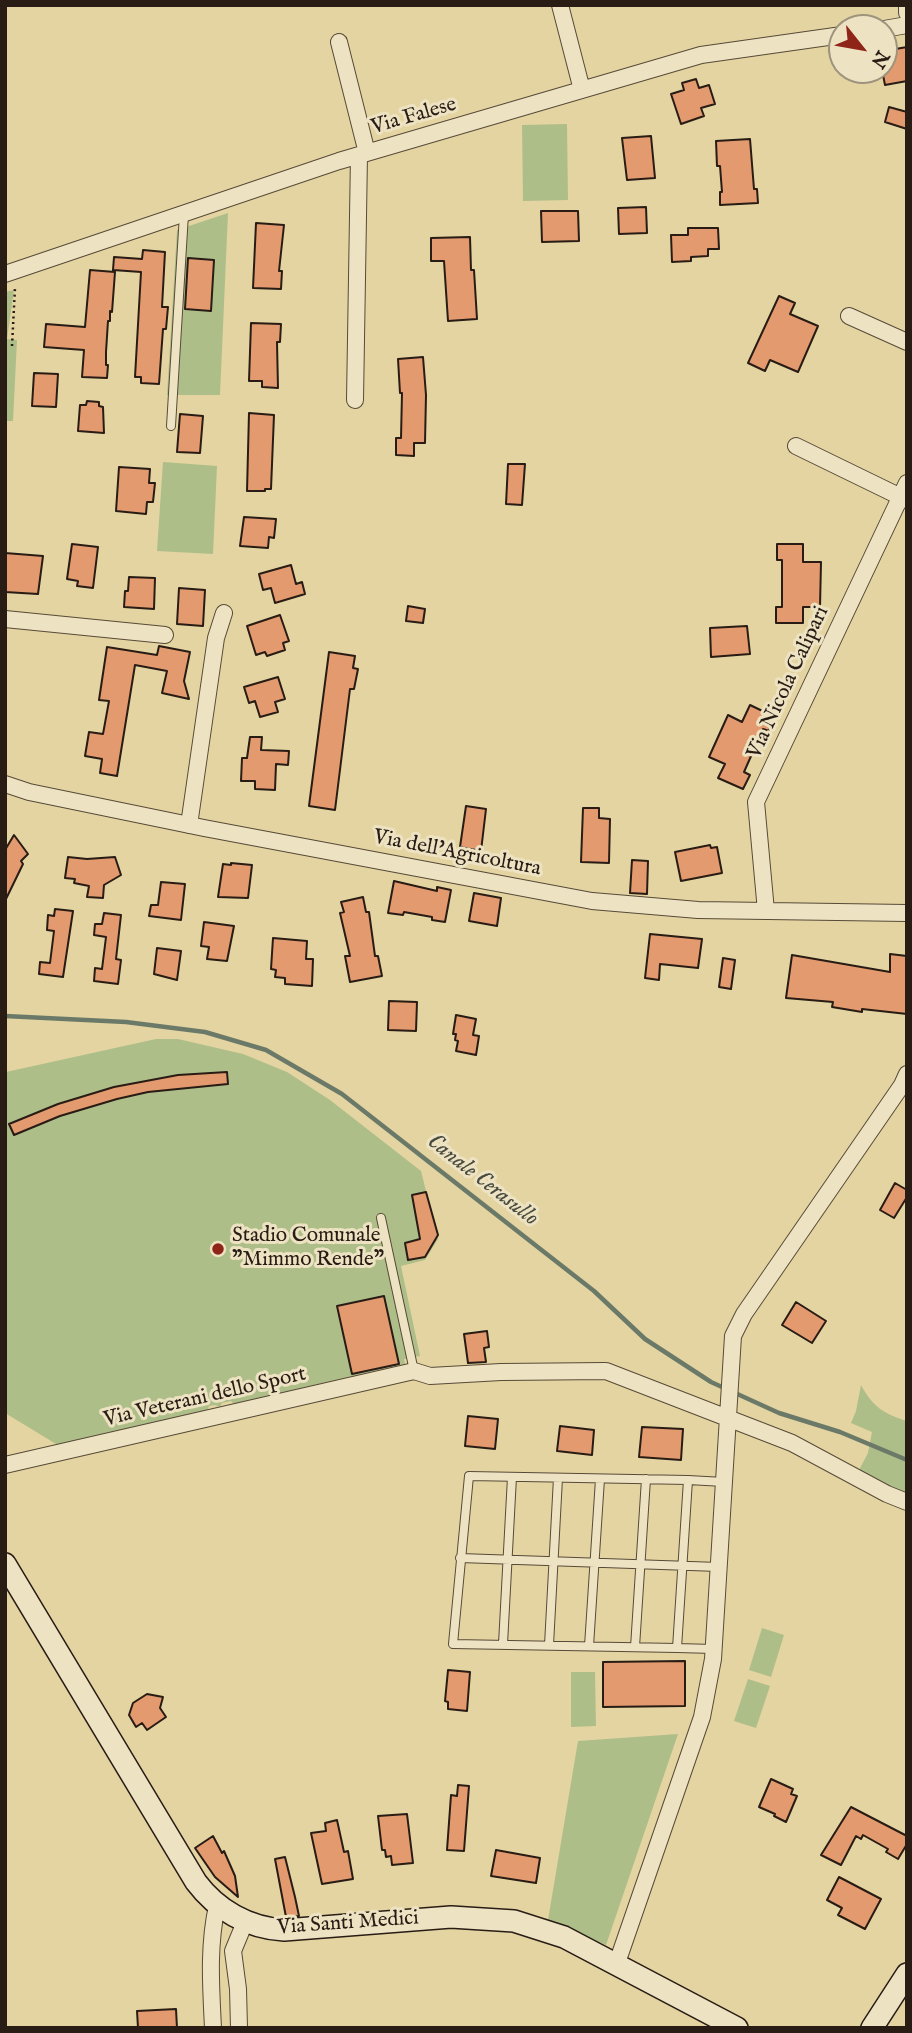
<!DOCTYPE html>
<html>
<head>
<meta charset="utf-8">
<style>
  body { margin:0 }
  #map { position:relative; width:912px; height:2033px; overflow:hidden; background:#e4d4a1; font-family:"IM FELL English",serif }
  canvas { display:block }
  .frame { position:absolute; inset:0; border:7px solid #281c15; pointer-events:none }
  .north { position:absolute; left:828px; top:14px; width:70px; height:70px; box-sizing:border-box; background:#ede3c2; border:2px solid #9e937d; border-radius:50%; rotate:121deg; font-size:19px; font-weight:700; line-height:28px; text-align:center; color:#281c15 }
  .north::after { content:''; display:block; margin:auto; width:24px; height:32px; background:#8f2418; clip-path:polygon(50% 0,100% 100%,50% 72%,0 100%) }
</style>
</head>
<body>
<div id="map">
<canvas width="912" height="2033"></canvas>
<div class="frame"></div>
<div class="north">N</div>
</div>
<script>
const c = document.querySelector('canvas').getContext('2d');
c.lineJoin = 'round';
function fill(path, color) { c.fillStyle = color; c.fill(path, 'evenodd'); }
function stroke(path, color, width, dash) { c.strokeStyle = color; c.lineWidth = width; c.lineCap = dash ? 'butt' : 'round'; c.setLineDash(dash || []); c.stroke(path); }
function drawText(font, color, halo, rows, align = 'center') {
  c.font = font + ' "IM FELL English",serif'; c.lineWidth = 6; c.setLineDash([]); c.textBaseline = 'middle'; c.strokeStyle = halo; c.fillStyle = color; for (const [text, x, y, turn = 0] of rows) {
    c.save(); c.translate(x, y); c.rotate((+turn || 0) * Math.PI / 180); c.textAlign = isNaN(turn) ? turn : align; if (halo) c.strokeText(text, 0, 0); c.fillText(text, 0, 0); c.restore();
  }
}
fill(new Path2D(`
  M567 124 568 200 523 201 522 125Z
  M228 213 220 395H167L177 230Z
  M14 290 7 339 17 340 13 421H5V292Z
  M163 462 217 466 213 554 157 551Z
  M156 1039H178L243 1054 287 1072 330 1100 421 1171 438 1239 425 1260 401 1266 420 1356 404 1359 405 1364 400 1365 234 1404 231 1401 222 1403 220 1407 215 1405 209 1406 207 1411 61 1447 5 1413 6 1072Z
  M861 1385C873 1407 884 1414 907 1421V1495L858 1472 868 1453 872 1432 851 1423 856 1411Z
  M762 1628 784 1635 771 1677 749 1670Z
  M571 1672H595L596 1726 571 1727Z
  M748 1679 770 1686 756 1728 734 1721Z
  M678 1734 606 1945 548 1920 578 1741Z`), '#aebe89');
stroke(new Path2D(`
  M5 1016 126 1022 205 1032 266 1050 342 1094 594 1291 645 1339 711 1382 779 1413 840 1432 907 1460`), '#6b7a68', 4.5);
const building = new Path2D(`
  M907 47V81L885 85 882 70H884V51Z
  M696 79 699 88 709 85 715 104 701 108 704 116 681 124 671 94 684 90 682 83Z
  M889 107 907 112V129L885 122Z
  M651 136 655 178 627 180 622 138Z
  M750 139 754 189H757L758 203 720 205V192H722L720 166H717L716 141Z
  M646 207 647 233 619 234 618 208Z
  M541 211H578L579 241 542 242Z
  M256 223 284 225 279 271H282L281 289 253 288Z
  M688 228H718L719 249H708V256L691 257V261L672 262 671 235H688Z
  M470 237 471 270H474L477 319 448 321 444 261H431V238Z
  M143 250 165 252 162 307H168L166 329H163L159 384 141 383V377H135L141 272 113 270 114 257 142 259Z
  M188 258 214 260 211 311 185 309Z
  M90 270 115 272 112 312 110 311V321H108L106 352V365H108L107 378 82 377 84 350 44 347 46 324 85 327Z
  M779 296 795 303 790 314 818 326 798 372 770 360 765 371 748 363Z
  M251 323 281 324 280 342H277L278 388 262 387V381H249Z
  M423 357 426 395 425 443H414V456L396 455V438H401L402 393H400L398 359Z
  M34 373 58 374 56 407 32 406Z
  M87 401 99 402V406L103 407 104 433 78 431 80 405H86Z
  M249 413 274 415 271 489H265V491H247Z
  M180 414 203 416 200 453 177 452Z
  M508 464H525L522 505 506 504Z
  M119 467 150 469 149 483H155L153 502H147L146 514 116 511Z
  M244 517 276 519 274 538 269 537 268 548 240 546Z
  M72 544 98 547 93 588 77 586 78 581 67 579Z
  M777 544H803V562H821L820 607H803V623H776V607H782V560H777Z
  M5 553 43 556 38 594 5 592Z
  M291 565 296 584 302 582 305 594 275 603 271 588 263 590 259 574Z
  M129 577 155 578 154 609 124 607 125 591H128Z
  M179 588 205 590 203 626 177 624Z
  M408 606 425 609 423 623 406 621Z
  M280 615 289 641 283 643 285 650 267 656 265 652 256 655 247 626Z
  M747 626 750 654 711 657 710 628Z
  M159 646 190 652 184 681 189 699 162 693 167 671 135 665 117 776 100 773 102 759 85 756 89 732 103 734 109 701 99 700 107 647 157 655Z
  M329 652 355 656 353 668 358 669 354 689H350L335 810 309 806Z
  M278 677 285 699 275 702 278 712 260 717 255 701 249 703 244 687Z
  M750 705 775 717 769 731 763 729 744 772 750 775 743 789 718 778 725 764 709 757 728 715 742 722Z
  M250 737H262L261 750 289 751 288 765 276 764 275 790 255 789V781H241L242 758H247Z
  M466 806 486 809 481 851 460 847Z
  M583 808H599V818L610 819 609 863 581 862Z
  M14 835 28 854 21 861 23 864 5 901V850Z
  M710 845 711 848 717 847 722 873 681 881 675 852Z
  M68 857 87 859 115 857 121 875 104 885 103 898 87 897 89 886 74 883 75 879 65 878Z
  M632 860 648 861 647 894 630 893Z
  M231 863 252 865 248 898 218 897 223 864 231 865Z
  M394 881 437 891V887L451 890 445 922 432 920V917L404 912 403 915 388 913Z
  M161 882 185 884 181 920 149 916 151 905H158Z
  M474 893 501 898 497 926 469 921Z
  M363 897 366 912H369L375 956H378L382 976 350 982 345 956H350L340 913 344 912 341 902Z
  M55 909 73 911 63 977 39 974 40 962 50 963 54 931 47 930 48 915 54 916Z
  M104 913 121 915 116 959 121 960 118 984 94 981 95 968 102 969 106 937 94 935 95 924H102Z
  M204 922 234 926 227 961 207 959 209 947 201 946Z
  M650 934 702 939 698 968 660 964 659 980 645 978Z
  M273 938 307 941 306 959H313L312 986 285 984V978L275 977 276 970 271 969Z
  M157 948 181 951 177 980 154 974Z
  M890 954 907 956V1014L862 1009V1012L832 1007 833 1002 786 998 792 955 890 972Z
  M723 958 735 960 731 989 719 987Z
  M389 1001 417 1002 416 1031 388 1030Z
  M456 1015 476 1019 473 1035 479 1036 476 1055 456 1051 458 1041 455 1040 456 1034H453Z
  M227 1072 228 1084 148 1092 117 1099 60 1116 14 1135 9 1124 58 1104 114 1087 178 1075Z
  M895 1183 907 1190V1197L894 1218 880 1210Z
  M426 1192 438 1235 425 1257 408 1260 405 1243 420 1239 412 1195Z
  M384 1296 399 1364 352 1374 337 1306Z
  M796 1302 826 1321 812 1343 782 1325Z
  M487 1331 489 1347 484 1348 486 1362 468 1363 464 1334Z
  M468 1416 498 1419 495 1449 465 1446Z
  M560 1426 594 1430 592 1455 557 1451Z
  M642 1427 683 1429 681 1460 639 1457Z
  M685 1661V1706L603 1707V1662Z
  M448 1670 470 1672 467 1711 448 1709V1702L445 1701Z
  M147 1694 163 1697 160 1708 166 1717 147 1730 142 1723 136 1727 129 1715 133 1703Z
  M771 1779 793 1789 791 1794 797 1796 786 1822 774 1816 775 1814 759 1807Z
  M458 1785 469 1786 464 1851 447 1850 451 1795 457 1796Z
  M851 1807 907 1836V1844L898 1859 886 1852 888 1849 863 1835 861 1839 856 1836 841 1865 821 1855Z
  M407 1814 413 1863 392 1865 391 1856 386 1857 385 1850H382L378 1816Z
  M337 1820 344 1852 348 1851 353 1879 322 1884 311 1833 326 1831 325 1823Z
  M213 1836 222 1853 224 1851 235 1876 238 1897 215 1877 195 1848Z
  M496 1850 540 1858 536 1883 491 1876Z
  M285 1857 295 1897 299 1916 286 1917 275 1859Z
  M839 1877 881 1899 865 1929 838 1915 842 1908 827 1900Z
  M176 2009 177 2028H138L137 2011Z`);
fill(building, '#e29a6e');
stroke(building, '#281c15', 2);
const lane = new Path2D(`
  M171 426 184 214
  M381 1218 414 1371
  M469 1476 688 1480 677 1648 453 1644Z
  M688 1480 724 1482
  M460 1558 719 1567
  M503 1644 512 1477
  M549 1645 558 1478
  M589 1646 600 1479
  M635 1647 646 1479
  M677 1648 714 1649`);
const street = new Path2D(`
  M560 5 582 90
  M907 5V13
  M884 29 907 25
  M339 42 367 153
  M5 274 339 161 701 55 842 35
  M849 316 907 342
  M355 400 359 155
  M796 446 907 500
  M5 619 165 635
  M5 784 29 792 204 828 592 901 698 910 907 913
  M189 825 216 638 224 613
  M766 911 756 802 907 483
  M5 1465 414 1371 430 1376 501 1372 606 1371 792 1443 887 1494 907 1502
  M617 1963 702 1717 713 1659 733 1336 744 1314 902 1085 907 1074
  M213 2028C211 1987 208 1946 217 1906
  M239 2028 238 1989 233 1951 245 1922`);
const secondary = new Path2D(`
  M5 1564 196 1882C217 1910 248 1928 284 1930L451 1917 514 1921 564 1937 737 2028
  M872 2028 907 1974`);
stroke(lane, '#574a38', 10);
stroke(street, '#574a38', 18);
stroke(secondary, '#281c15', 24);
stroke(new Path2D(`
  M12 346 15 288`), '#281c15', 2.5, [2, 3.5]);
stroke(lane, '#ede3c2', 8);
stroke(street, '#ede3c2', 16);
stroke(secondary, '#ede3c2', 21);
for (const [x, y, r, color] of [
  [218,1249,7,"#8f2418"]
]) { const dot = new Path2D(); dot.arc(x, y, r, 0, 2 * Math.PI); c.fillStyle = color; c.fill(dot); stroke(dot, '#ede3c2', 2.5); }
drawText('21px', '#281c15', '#ede3c2', [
  ["Via Falese",414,117,-16],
  ["Via Nicola Calipari",789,683,-65],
  ["Via dell'Agricoltura",457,854,11],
  ["Via Veterani dello Sport",205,1398,-13],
  ["Via Santi Medici",348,1924,-4]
]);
drawText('21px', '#281c15', '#ede3c2', [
  ["Stadio Comunale",232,1237],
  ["\"Mimmo Rende\"",232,1261]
], 'left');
drawText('italic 23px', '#494b3f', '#ede3c2', [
  ["Canale Cerasullo",482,1181,38]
]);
</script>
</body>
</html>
